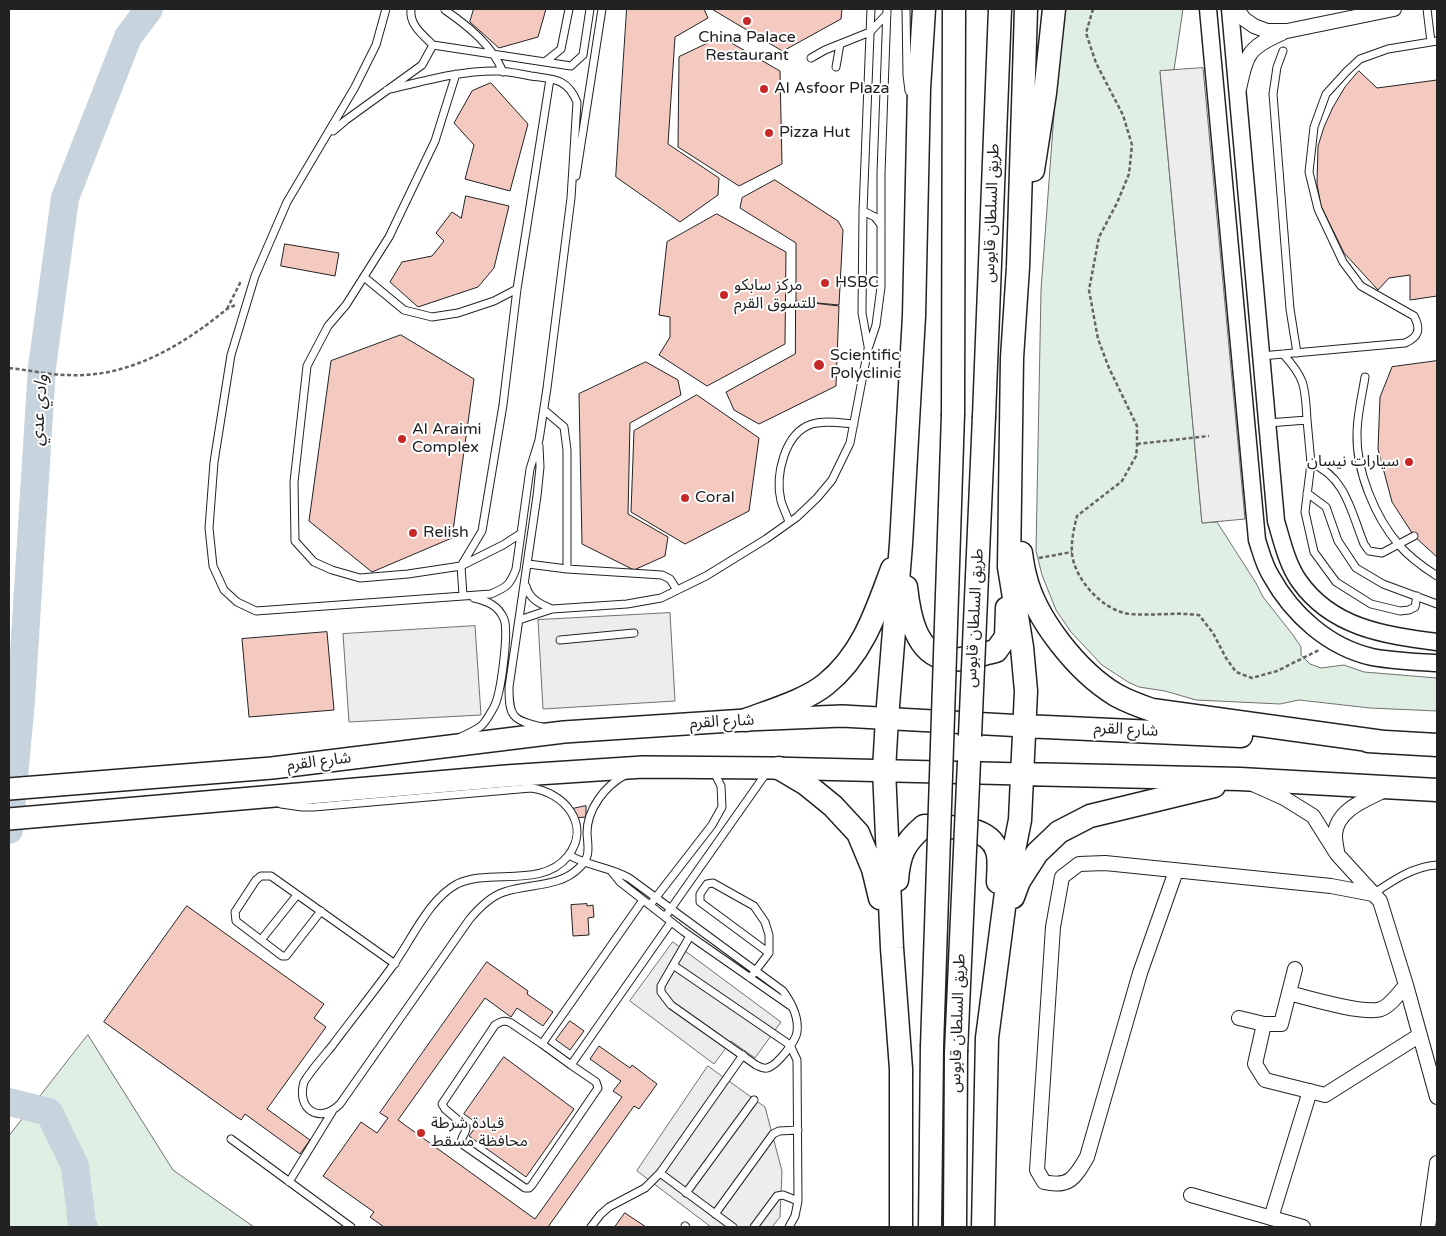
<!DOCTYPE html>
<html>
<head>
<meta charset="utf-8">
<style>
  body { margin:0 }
  #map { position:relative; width:1446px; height:1236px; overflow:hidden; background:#fff; font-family:"Varela Round",sans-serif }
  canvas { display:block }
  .frame { position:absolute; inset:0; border:10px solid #222; pointer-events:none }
</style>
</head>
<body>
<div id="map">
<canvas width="1446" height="1236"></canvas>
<div class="frame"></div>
</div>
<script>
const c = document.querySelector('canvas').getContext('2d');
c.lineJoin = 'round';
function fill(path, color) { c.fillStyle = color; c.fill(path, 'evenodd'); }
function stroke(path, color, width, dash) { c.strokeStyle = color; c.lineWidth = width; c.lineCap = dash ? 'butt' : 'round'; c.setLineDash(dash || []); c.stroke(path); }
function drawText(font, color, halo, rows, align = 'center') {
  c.font = font + ' "Varela Round","Noto Sans Arabic",sans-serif'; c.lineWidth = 4; c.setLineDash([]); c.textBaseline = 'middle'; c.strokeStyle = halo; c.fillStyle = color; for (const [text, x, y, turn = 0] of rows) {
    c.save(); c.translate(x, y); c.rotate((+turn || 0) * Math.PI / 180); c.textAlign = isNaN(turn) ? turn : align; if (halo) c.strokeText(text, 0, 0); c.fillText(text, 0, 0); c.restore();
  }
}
const green = new Path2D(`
  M1065 9H1183L1174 70 1160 72 1202 523 1217 522 1256 583 1263 597 1293 635 1301 647V655L1310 664 1321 668 1344 665 1364 672 1437 678V711L1370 708 1299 700 1280 704 1196 700 1165 691 1139 687 1128 682 1102 665 1071 632 1056 610 1042 575 1036 551 1041 290 1057 73Z
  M88 1035 173 1170 254 1227H9V1136Z`);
fill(green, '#e0efe3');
stroke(green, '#6f6f6f', 1);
const parking = new Path2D(`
  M1203 68 1245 519 1202 523 1160 71Z
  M670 613 675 701 543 709 538 620Z
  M475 626 481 715 349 722 343 634Z
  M673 942 781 1022 755 1058 731 1041 714 1064 630 1001Z
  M708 1066 765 1107 782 1171 780 1217 772 1227H711L637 1171Z`);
fill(parking, '#ededed');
stroke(parking, '#6f6f6f', 1);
stroke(new Path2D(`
  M9 830 21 701 42 367 65 198 128 37 149 9
  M9 1102 49 1112 75 1166 82 1224 84 1227`), '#c7d3dd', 28);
const building = new Path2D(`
  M474 9H546L538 37 499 48 470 22Z
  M627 9H704L708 18 675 37 668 144 719 178 718 195 680 222 616 177Z
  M712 9H842L841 19 783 51Z
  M721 37 780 71 782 164 739 186 678 147 679 57Z
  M1359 71 1377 88 1437 80V296L1410 300V275L1389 278 1378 290 1344 253 1321 206 1317 184 1318 146 1324 127 1333 107 1345 87Z
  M491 83 528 124 510 191 465 179 474 145 454 123 472 91Z
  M775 180 838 221 843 230 839 305 796 301V243L740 208 742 198Z
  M466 196 509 206 494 268 478 287 418 307 390 282 402 262 432 256 444 241 436 233 452 212 461 218Z
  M717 214 786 252 785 344 707 386 659 355 670 337V317L659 315 667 242Z
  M285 244 339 253 335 276 281 266Z
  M796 301 839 306 836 386 759 424 734 410 726 392 795 354Z
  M401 335 474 379 452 538 372 572 309 521 331 361Z
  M1437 361V557L1414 536 1392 502 1378 449 1380 397 1392 367Z
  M646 362 678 380 681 395 630 423 628 514 668 537 665 556 634 570 582 544 579 394Z
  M697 395 759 438 749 511 685 544 631 512 634 431Z
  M327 632 334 710 249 717 242 639Z
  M586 806V817L574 818 572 809Z
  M587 904V906L593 905 594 917 588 918 589 935 573 936 571 905Z
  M187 906 324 1004 314 1018 326 1027 267 1109 310 1140 300 1154 245 1114 241 1120 104 1022Z
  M487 962 528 991 527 994 553 1012 543 1026 517 1008 511 1017 485 998 398 1120 535 1219 622 1097 613 1091 621 1081 590 1059 599 1046 630 1068 632 1065 657 1084 639 1109 634 1106 548 1227H384L370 1217 374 1212 323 1176 361 1122 377 1133 388 1118 380 1113Z
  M570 1021 584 1031 570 1050 556 1040Z
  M504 1057 574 1109 526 1177 469 1136 478 1124 464 1114Z
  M625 1213 646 1227H615Z`);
fill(building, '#f3c9c0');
stroke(building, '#222', 1);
const service = new Path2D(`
  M386 9 376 45 355 87 287 202 255 276 231 355 214 462 209 528 213 566 224 590 237 602 256 611 491 594C507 587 510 585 516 569L530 469 539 440 547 388 571 198 577 102C567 78 553 79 531 76 521 74 510 72 500 71 461 70 424 81 387 90
  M411 9C409 25 423 35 433 45L571 66 583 55 590 9
  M906 9 907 75 909 91
  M1427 9 1431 42
  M445 10C468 26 492 45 503 72
  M1283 51 1277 67 1273 94 1290 309 1297 353
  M811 58 825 50 870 32 887 14
  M545 62 561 49 569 9
  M836 67 840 44
  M456 74 435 141 389 237 346 305 328 326 307 366 294 482 295 541 314 562 332 570 360 578 408 574 461 566 503 545 520 534
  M333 131 346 120 422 65 433 45
  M576 176 602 9
  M863 211 875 217 881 225
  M364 277 404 310 432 317 458 313 494 301 517 289
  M868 346 862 313 863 211 871 9
  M1261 356 1405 343C1419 337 1421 329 1414 316L1361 286 1343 262 1318 209 1309 172 1314 127 1326 94 1347 71 1360 59 1388 49 1437 41
  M1365 377C1362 396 1357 415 1357 434 1356 471 1375 517 1399 545 1410 558 1423 567 1437 576
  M1307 420 1311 463 1305 512 1314 552 1336 582 1371 604 1400 611 1409 610 1415 607 1417 596
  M1268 423 1307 420C1305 387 1306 379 1283 354
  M539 446 540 467 537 496 509 687C509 717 512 720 542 727
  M1311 463C1346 477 1351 512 1364 544L1369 551 1382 553 1414 536
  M1307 493 1326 507 1338 541 1356 568 1383 584 1437 604
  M789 522C787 515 783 508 781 501 775 476 784 433 812 424 825 420 841 423 854 424
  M528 564 567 569V450L564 427 544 410
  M567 569 662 575 670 579 677 590
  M526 586C529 599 540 604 552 609
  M463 595 461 566 482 531 503 405 517 289 550 79
  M519 620 552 609 627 604 661 598 706 576 766 539 797 517 817 498 832 480 850 443 868 349 876 325 881 287V173L887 9
  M560 640 634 633
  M461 737C467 734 476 730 481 726 486 722 491 712 494 707 501 694 509 632 504 619 498 605 487 601 474 598
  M281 804 302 807H314L531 788C564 792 592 825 568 856 542 889 490 868 457 884 429 899 412 939 394 964 374 992 352 1019 332 1046 322 1058 312 1069 304 1082 296 1109 319 1125 340 1104L469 920C478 909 489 897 504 892 529 883 559 888 579 868 591 857 588 848 587 833 587 809 605 786 625 775
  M569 855C587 866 610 867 629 878L783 991C791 1002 799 1018 797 1032 796 1041 777 1066 767 1068 763 1069 760 1067 756 1065L671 1005 661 992V986L690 936
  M612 872 620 882 683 931 792 1007
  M1373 894C1392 881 1414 866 1437 865
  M643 900 542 1044 571 1065 671 922
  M650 905 712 825 722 807 721 786 714 772
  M321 911 286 956H282L236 921 235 912 256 880 261 876H271L395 964
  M665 917 767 772
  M261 940 297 895
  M673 965 790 1045 797 1060 798 1201 795 1216 789 1227
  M750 978 769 953V935L765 922 754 906 713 883 707 884 700 894V902L769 953
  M542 1044 511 1023C505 1020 501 1021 495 1025L442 1104 445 1109 466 1127C467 1134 459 1137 462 1144L525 1188H529L532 1185 598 1088 596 1082 571 1065
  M231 1139 351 1227
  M289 1182 332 1112
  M686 1193 754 1100
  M715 1214 773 1134 779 1131 798 1130
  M685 1226 686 1227
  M591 1227 600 1215 609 1207 645 1188 660 1173
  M733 1227 660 1173 743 1055
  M754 1227 777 1196 783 1195 798 1201`);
const minor = new Path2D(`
  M1237 9 1244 19 1254 26 1267 31H1287L1394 9
  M1239 89C1247 53 1248 48 1282 33
  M1255 785 1284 798 1313 816 1337 854 1380 901 1406 985 1437 1097
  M1337 851C1336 846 1335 840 1335 835 1336 809 1368 799 1387 789
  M1176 871 1140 973 1087 1157C1075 1178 1069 1188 1044 1182L1037 1170 1053 927 1062 877 1079 864 1105 863 1331 886 1373 894
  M1289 993C1308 998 1365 1015 1381 1009 1390 1006 1400 992 1406 985
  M1239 1018 1264 1024H1281L1295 969
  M1264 1024 1255 1064 1265 1080 1325 1095 1420 1035
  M1191 1195 1303 1227
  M1271 1218 1310 1091
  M1428 1227 1437 1163`);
const tertiary = new Path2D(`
  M1208 9 1257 540C1261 552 1264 565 1271 576 1292 614 1328 647 1372 657 1393 661 1416 662 1437 663
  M1230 9 1276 521C1282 541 1287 564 1299 581 1332 628 1384 635 1437 642`);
const primary = new Path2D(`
  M9 789 272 768 564 732 746 720 842 716 1024 726
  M9 819 506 776 643 767 770 768 1022 774`);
const trunk = new Path2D(`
  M1033 170 1045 93 1054 9
  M953 414 954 9
  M984 416 1000 9
  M1021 553C1022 560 1023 568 1025 575 1035 619 1078 672 1116 695 1127 701 1140 706 1152 710L1383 742
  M906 587C909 614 915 653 947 659 962 662 981 654 996 651L1006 637 1007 608
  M746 720C770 711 807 700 826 684 863 654 876 612 892 569
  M1024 726 1241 736
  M1368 741 1437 745
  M779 768 806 784 833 806 858 833 873 869 880 898
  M1022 774 1240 779 1437 790
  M897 880C899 854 904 843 924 826 946 827 989 824 997 851 1000 860 998 873 998 882
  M1013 897 1019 881 1037 853 1059 832 1090 816 1214 786
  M901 1227V1069L892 948 884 770 887 718 901 544 914 316 919 89 924 9
  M930 1227 932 1047
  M955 1227 956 1052
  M983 1227 987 1038 1007 885 1020 820 1026 691 1022 647 1009 567 1012 358 1018 267 1026 9`);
stroke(service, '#222', 9);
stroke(minor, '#222', 16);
stroke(tertiary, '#222', 19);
stroke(primary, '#222', 24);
stroke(trunk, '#222', 25);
stroke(new Path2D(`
  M1093 9 1086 33 1096 63 1123 115 1132 145 1129 174 1117 203 1099 237 1089 290 1098 339 1109 368 1137 426V448L1136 456 1122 481 1077 516C1074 528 1071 541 1072 554 1075 580 1103 611 1130 614 1153 616 1175 612 1199 615L1213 633 1226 658 1236 672 1252 678 1277 671 1319 650
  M227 309 241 281
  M9 368C29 370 49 375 69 375 129 378 183 345 227 309L235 305
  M1137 444 1209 436
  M1039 558 1072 552`), '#646464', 2.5, [4, 2.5]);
stroke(service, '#fff', 7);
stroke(minor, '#fff', 14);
stroke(tertiary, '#fff', 16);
stroke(primary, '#fff', 21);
stroke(trunk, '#fff', 22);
const trunkBridge = new Path2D(`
  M970 736 984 416
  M932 1047 953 414
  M956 1052 969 761`);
stroke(trunkBridge, '#222', 25, []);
stroke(trunkBridge, '#fff', 22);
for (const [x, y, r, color] of [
  [747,21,5,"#c62828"],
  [764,89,5,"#c62828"],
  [769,133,5,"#c62828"],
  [825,283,5,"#c62828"],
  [724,295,5,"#c62828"],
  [819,365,6,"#c62828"],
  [402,439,5,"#c62828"],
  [1409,462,5,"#c62828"],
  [685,498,5,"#c62828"],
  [413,533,5,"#c62828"],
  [421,1133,5,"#c62828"]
]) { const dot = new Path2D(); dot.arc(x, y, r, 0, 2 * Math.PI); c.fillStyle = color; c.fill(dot); stroke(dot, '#fff', 2); }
drawText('16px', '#222', '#fff', [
  ["China Palace",747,38,"center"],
  ["Restaurant",747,56,"center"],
  ["Al Asfoor Plaza",774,89],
  ["Pizza Hut",779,133],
  ["HSBC",835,283],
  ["مركز سابكو",734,286],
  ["للتسوق القرم",734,304],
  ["Scientific",830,356],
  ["Polyclinic",830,374],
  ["Al Araimi",412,430],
  ["Complex",412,448],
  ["سيارات نيسان",1399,462,"right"],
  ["Coral",695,498],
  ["Relish",423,533],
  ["قيادة شرطة",431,1124],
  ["محافظة مسقط",431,1142]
], 'left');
drawText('16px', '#222', '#fff', [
  ["طريق السلطان قابوس",992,213,-88],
  ["طريق السلطان قابوس",975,618,-87],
  ["شارع القرم",722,722,-3],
  ["شارع القرم",1126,730,3],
  ["شارع القرم",319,762,-7],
  ["طريق السلطان قابوس",958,1023,-88]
]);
drawText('italic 18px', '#222', '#fff', [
  ["وادي عدي",40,410,-86]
]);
</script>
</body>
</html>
